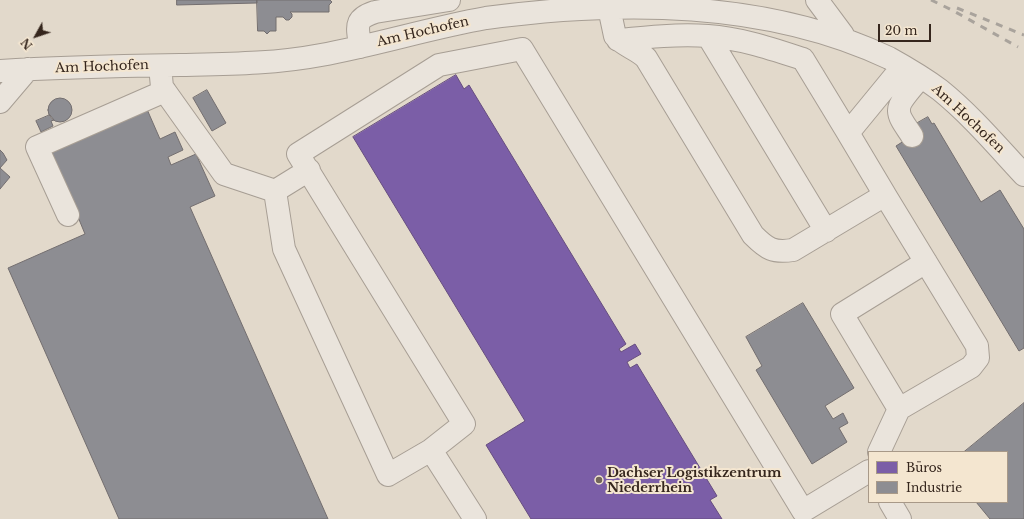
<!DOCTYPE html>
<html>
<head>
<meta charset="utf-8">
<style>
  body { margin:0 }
  #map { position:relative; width:1024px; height:519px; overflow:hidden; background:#e2d9cb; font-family:"Libre Baskerville",serif }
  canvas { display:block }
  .legend { position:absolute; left:868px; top:451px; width:140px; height:52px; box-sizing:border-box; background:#f4e6d0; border:1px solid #a89988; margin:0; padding:5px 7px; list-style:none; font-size:12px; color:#35261d }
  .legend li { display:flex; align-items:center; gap:8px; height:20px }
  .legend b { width:20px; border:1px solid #a89988 }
  .north { position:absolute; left:16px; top:16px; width:40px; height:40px; -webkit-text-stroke:3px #f4e6d0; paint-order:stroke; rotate:230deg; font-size:11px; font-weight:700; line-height:16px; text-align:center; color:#35261d }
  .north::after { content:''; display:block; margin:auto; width:14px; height:18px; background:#35261d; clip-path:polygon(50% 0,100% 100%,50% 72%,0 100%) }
  .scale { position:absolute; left:878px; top:24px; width:53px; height:18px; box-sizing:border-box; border:2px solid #35261d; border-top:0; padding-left:5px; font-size:12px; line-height:14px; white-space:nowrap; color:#35261d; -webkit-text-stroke:3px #f4e6d0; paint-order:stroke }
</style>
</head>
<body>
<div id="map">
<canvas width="1024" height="519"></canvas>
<ul class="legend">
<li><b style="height:11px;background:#7b5ea7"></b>Büros</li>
<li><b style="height:11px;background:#8d8d92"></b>Industrie</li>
</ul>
<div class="north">N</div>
<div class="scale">20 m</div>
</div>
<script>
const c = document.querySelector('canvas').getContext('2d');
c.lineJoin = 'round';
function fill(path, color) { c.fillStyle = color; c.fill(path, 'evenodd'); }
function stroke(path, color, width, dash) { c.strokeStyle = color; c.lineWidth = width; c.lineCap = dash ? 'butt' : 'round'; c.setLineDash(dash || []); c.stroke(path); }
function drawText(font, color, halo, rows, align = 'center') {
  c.font = font + ' "Libre Baskerville",serif'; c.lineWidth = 4; c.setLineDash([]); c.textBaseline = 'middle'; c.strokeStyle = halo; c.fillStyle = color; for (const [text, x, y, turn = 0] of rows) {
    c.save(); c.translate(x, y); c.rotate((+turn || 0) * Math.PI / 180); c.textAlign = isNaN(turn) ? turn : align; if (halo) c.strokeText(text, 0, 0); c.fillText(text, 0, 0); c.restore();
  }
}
const offices = new Path2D(`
  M456 75 464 89 469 85 626 344 619 349 621 352 635 344 641 354 627 362 630 368 637 364 717 496 710 500 722 519H531L486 445 525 421 353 137Z`);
fill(offices, '#7b5ea7');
stroke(offices, '#664d7e', 1);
const industry = new Path2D(`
  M177 0H257V3L177 5Z
  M257 0H330L332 2 329 5V12H290L292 14V17L289 20H286L283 17H276V31H270L267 34 264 31H258Z
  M207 90 226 123 212 131 193 98Z
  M48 110a12 12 0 1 1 24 0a12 12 0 1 1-24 0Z
  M146 107 160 139 175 132 183 150 168 157 171 165 196 154 215 196 190 207 328 519H119L8 268 85 234 50 149Z
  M50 115 54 120 51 121 53 126 41 132 36 121Z
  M928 117 932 124 934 123 981 202 1000 190 1024 229V348L1019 351 896 146 918 132 914 125Z
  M0 150 3 153 7 160 0 168Z
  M0 168 10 177 0 189Z
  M803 303 854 388 825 406 833 419 843 413 848 423 839 428 847 442 812 464 756 370 762 366 746 337Z
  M1024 403V519H990L976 502H1007V452H964Z`);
fill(industry, '#8d8d92');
stroke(industry, '#736e6f', 1);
const minor = new Path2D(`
  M817 0 843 35
  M608 3 615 36C622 45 637 49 646 58L753 235C767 249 773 253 793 250L885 195 848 133 903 66
  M708 36 826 231
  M618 40C648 37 678 34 708 36 740 38 772 49 803 59L848 133
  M360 47C358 27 353 19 375 12L449 0
  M160 66 162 87 224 174 275 191 309 170
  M0 71C60 67 120 66 180 65 227 64 274 64 321 55 376 45 430 28 486 18 621 0 766 0 889 58 907 68 924 78 940 90 971 115 997 146 1024 175
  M0 102 28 69
  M912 136C908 129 899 119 899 111 898 102 915 84 921 77
  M275 191 284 249 388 475 431 450
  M68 215 37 147 165 91
  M899 409 842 314 926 262
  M879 452 899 409 971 367 978 358 977 346 885 195
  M890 502 900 519
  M475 519 431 450 464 424 298 154 439 65 522 49 803 511 869 471`);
stroke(minor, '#a79e94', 24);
stroke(minor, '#eae4dc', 22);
stroke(new Path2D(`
  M931 0 952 10 1018 47
  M957 8 1024 35`), '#a9a39c', 3, [7, 7]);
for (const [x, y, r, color] of [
  [599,480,4,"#72655a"]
]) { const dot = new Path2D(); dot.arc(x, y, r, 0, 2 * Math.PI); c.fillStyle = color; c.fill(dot); stroke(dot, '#f4e6d0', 1.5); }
drawText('13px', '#35261d', '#f4e6d0', [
  ["Am Hochofen",423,32,-13],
  ["Am Hochofen",102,67,-2],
  ["Am Hochofen",968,119,43]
]);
drawText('bold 13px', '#35261d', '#f4e6d0', [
  ["Dachser Logistikzentrum",607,473],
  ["Niederrhein",607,488]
], 'left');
</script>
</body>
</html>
